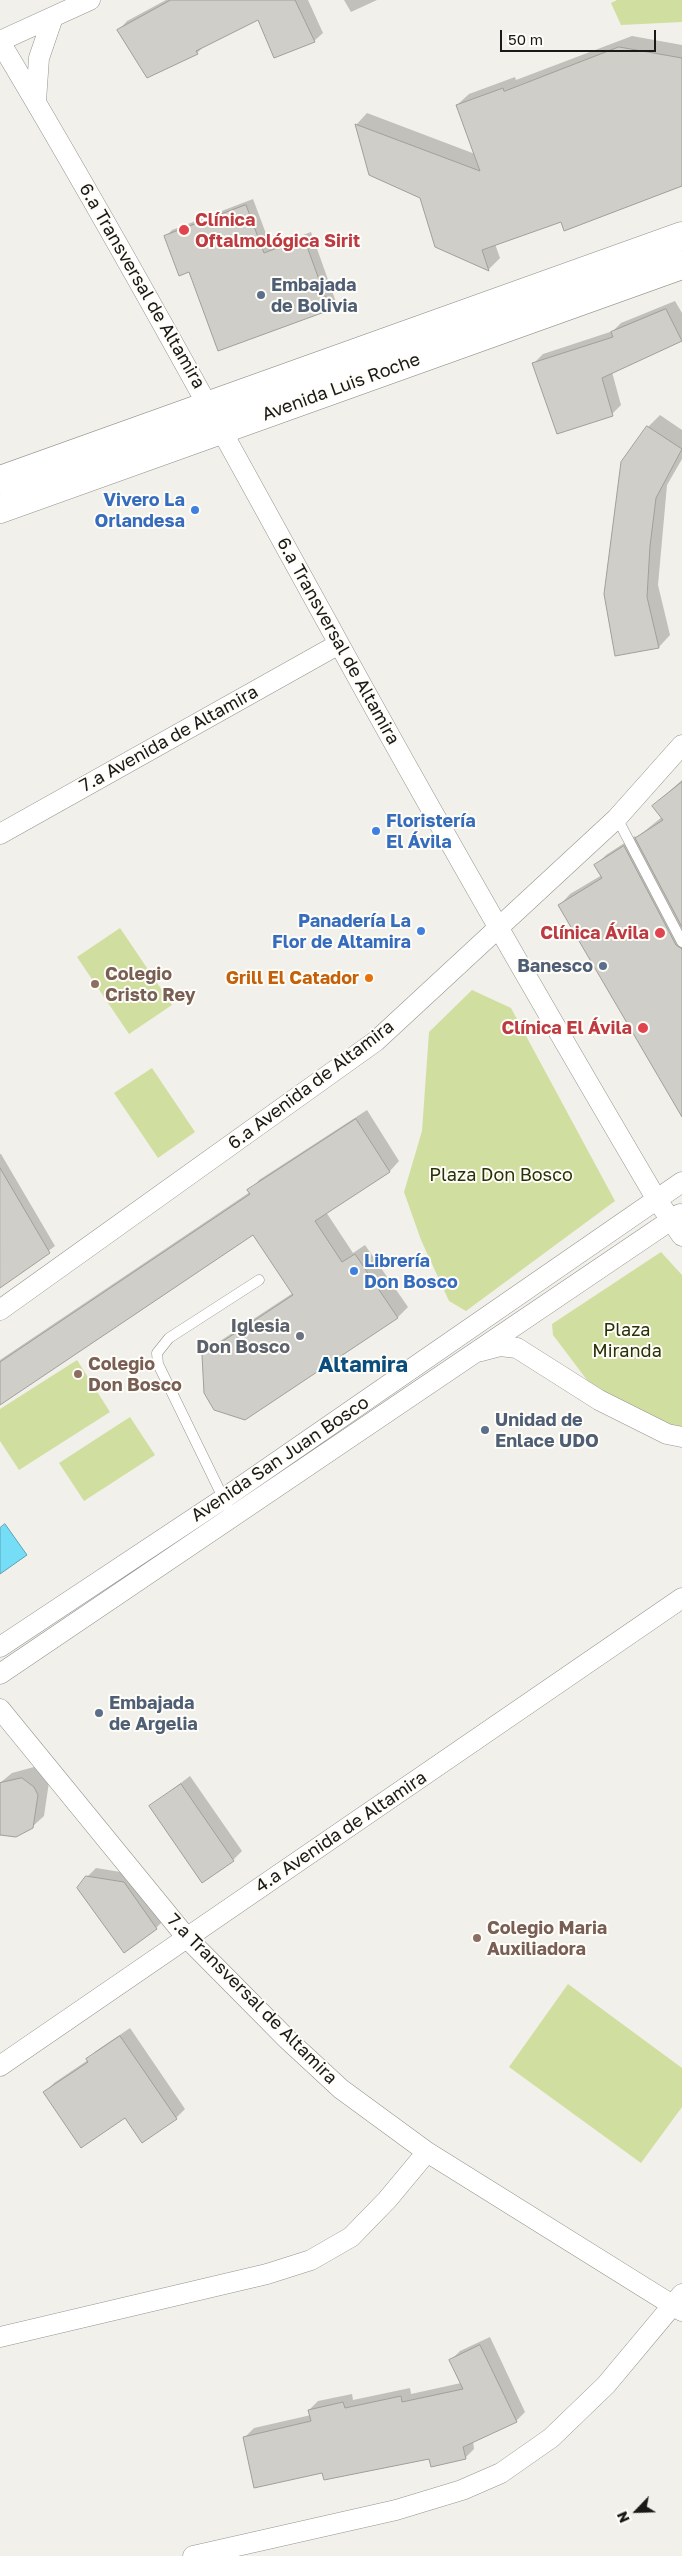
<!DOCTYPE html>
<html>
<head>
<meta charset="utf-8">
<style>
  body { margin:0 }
  #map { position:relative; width:682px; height:2556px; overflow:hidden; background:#f2f0ea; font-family:"Golos Text",sans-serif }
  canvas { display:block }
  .north { position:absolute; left:612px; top:2486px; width:50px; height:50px; -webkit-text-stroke:4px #fffdf8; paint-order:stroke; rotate:246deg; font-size:14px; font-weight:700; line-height:20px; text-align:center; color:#191917 }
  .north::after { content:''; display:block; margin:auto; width:18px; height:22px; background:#191917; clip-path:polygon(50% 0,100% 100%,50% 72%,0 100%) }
  .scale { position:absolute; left:500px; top:30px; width:156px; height:22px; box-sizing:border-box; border:2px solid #191917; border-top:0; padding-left:6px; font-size:15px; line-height:18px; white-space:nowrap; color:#191917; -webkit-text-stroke:4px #fffdf8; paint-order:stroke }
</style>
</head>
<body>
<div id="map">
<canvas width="682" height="2556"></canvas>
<div class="north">N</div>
<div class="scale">50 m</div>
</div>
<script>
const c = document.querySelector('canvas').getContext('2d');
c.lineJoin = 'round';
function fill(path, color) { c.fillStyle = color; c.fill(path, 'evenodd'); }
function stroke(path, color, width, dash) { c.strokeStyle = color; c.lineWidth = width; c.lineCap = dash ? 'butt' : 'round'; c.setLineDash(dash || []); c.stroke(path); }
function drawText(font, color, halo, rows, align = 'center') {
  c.font = font + ' "Golos Text",sans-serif'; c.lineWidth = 4; c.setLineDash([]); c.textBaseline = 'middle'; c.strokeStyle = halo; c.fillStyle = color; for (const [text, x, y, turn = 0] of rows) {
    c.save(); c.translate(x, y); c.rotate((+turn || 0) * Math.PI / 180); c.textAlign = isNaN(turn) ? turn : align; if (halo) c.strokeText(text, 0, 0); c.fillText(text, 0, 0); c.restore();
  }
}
fill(new Path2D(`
  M617 0H682V22L621 25 611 3Z
  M120 928 172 1005 129 1034 77 957Z
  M472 990 511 1008 615 1201 466 1311 449 1301 421 1240 404 1192 422 1131 429 1032Z
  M152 1068 195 1132 158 1158 114 1093Z
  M661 1252 682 1275V1429L666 1425 593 1388 553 1335 552 1324Z
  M77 1360 110 1412 19 1470 0 1441V1409Z
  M130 1417 155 1455 84 1501 59 1463Z
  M568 1984 682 2068V2107L641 2163 509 2067Z`), '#d0dea0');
const water = new Path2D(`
  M5 1524 27 1555 0 1574V1528Z`);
fill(water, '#76ddf6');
stroke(water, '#5aa2b3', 1);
fill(new Path2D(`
  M166 0H308L323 33 314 41 258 18 204 46 197 53 119 30 127 21Z
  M344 0H377L351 12Z
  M632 36 682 45V185L562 221 495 244 500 258 489 269 436 246 421 198 356 125 367 113 475 154 457 105 469 94 515 77 516 80Z
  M253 199 271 247 311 232 336 302 329 309 189 271 166 236 172 230Z
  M675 301 682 313V339L612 372 621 405 612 414 534 363 543 354 613 331 621 323Z
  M660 415 682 430V459L667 485 658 585 670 635 659 647 616 655 622 463 648 427Z
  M682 780V1099L560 905 570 894 602 875 595 866 606 855 635 836 636 838 662 817 653 806Z
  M367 1110 399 1161 390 1171 326 1212 353 1253 365 1245 408 1307 398 1317 244 1418 204 1356 214 1345 293 1293 253 1233 0 1404V1360L250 1192 259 1180Z
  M1 1154 55 1246 0 1287V1154Z
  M34 1767 46 1776 49 1782 44 1816 32 1827 0 1833V1783L12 1773Z
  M190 1776 242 1851 233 1860 151 1806Z
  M96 1868 133 1874 165 1919 156 1928 87 1877Z
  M130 2028 185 2109 176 2118 126 2116 45 2092 54 2083 88 2060 96 2051Z
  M490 2337 525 2412 516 2421 473 2441 474 2449 465 2458 430 2457 323 2472 245 2437 254 2428 311 2415 309 2410 318 2401 352 2394 353 2400 410 2388 411 2394 461 2383 451 2360 460 2351Z`), '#0003');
const building = new Path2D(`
  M171 0H295L315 42 274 58 258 20 196 51 198 54 147 78 117 30Z
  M619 47 682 58V186L564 231 561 222 482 250 489 271 435 247 420 198 369 175 355 124 480 171 456 105 503 88 504 91Z
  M246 205 264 253 304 238 330 310 218 351 189 272 179 276 164 236Z
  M666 309 682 341 602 378 613 416 557 434 532 363 613 337 611 332Z
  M647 426 682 449 656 498 650 546 647 597 659 648 615 656 604 594 621 462Z
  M682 782V927L635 838 663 820 652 806Z
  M624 846 676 945 682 949V1117L558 905 602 878 594 865Z
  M356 1119 390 1172 315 1221 342 1262 355 1254 398 1318 245 1420 214 1410 204 1393 202 1355 293 1295 253 1235 0 1405V1362L250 1194 247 1190Z
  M0 1168 50 1253 0 1288Z
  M22 1778 34 1787 38 1795 33 1828 16 1837 0 1835V1783Z
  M181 1784 234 1861 202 1883 149 1806Z
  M86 1876 124 1882 157 1929 124 1953 77 1888Z
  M120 2036 177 2119 142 2143 125 2118 81 2148 43 2092 88 2062 86 2059Z
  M480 2345 517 2422 463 2447 466 2459 431 2467 429 2459 324 2480 322 2473 254 2488 243 2437 311 2421 308 2410 343 2402 345 2408 401 2396 402 2402 463 2389 449 2360Z`);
fill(building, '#d0cec8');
stroke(building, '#a19f99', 1);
const service = new Path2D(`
  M617 818 682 942
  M232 1516 158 1364 157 1353 169 1338 259 1280`);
const minor = new Path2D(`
  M0 41 90 0
  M0 42C118 239 227 441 338 642 441 830 548 1015 657 1200L682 1236
  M36 101 39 58 53 17
  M0 834 339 644
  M0 1310 376 1041 617 818 682 745
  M481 1351 500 1346 517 1348 599 1400 667 1434 682 1437
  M0 1647 223 1499 682 1182
  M0 1674 680 1214
  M0 1709 187 1938 288 2040 341 2089 427 2152 682 2311
  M0 2066 682 1598
  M0 2337 267 2274 311 2260 351 2237 387 2200 427 2152
  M193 2556 396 2510 462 2490 501 2473 551 2438 606 2385 682 2294`);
const secondary = new Path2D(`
  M0 480 682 236
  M0 509 682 265`);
stroke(service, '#96948f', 11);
stroke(minor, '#96948f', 21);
stroke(secondary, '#96948f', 29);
stroke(service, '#fff', 10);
stroke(minor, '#fff', 20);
stroke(secondary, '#fff', 28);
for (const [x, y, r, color] of [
  [184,230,6,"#e0444e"],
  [261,295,5,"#5c6f8a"],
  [195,510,5,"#3f7fe0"],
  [376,831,5,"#3f7fe0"],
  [421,931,5,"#3f7fe0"],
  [660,933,6,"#e0444e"],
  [603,966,5,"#5c6f8a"],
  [369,978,5,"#e8710a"],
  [95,984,5,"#8d6e63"],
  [643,1028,6,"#e0444e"],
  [354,1271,5,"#3f7fe0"],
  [300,1336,5,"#6b7280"],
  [78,1374,5,"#8d6e63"],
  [485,1430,5,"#5c6f8a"],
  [99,1713,5,"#5c6f8a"],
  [477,1938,5,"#8d6e63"]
]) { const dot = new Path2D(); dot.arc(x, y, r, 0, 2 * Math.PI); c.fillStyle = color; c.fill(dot); stroke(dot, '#fffdf8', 2); }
drawText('bold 18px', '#be3a42', '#fffdf8', [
  ["Clínica",195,220,"left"],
  ["Oftalmológica Sirit",195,241,"left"],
  ["Clínica Ávila",649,933],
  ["Clínica El Ávila",632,1028]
], 'right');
drawText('bold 18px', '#4e5e75', '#fffdf8', [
  ["Embajada",271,285],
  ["de Bolivia",271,306],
  ["Banesco",593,966,"right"],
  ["Unidad de",495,1420],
  ["Enlace UDO",495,1441],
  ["Embajada",109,1703],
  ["de Argelia",109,1724]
], 'left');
drawText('18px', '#191917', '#fffdf8', [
  ["6.ª Transversal de Altamira",142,286,60],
  ["Avenida Luis Roche",341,387,-20],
  ["6.ª Transversal de Altamira",338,641,61],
  ["7.ª Avenida de Altamira",169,739,-29],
  ["6.ª Avenida de Altamira",311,1085,-37],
  ["Avenida San Juan Bosco",280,1459,-34],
  ["4.ª Avenida de Altamira",341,1832,-34],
  ["7.ª Transversal de Altamira",252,1999,45]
]);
drawText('bold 18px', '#366cbe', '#fffdf8', [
  ["Vivero La",185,500],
  ["Orlandesa",185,521],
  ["Floristería",386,821,"left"],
  ["El Ávila",386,842,"left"],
  ["Panadería La",411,921],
  ["Flor de Altamira",411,942],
  ["Librería",364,1261,"left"],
  ["Don Bosco",364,1282,"left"]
], 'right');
drawText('bold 18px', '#785e54', '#fffdf8', [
  ["Colegio",105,974],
  ["Cristo Rey",105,995],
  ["Colegio",88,1364],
  ["Don Bosco",88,1385],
  ["Colegio Maria",487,1928],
  ["Auxiliadora",487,1949]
], 'left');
drawText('bold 18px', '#c56008', '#fffdf8', [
  ["Grill El Catador",359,978]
], 'right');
drawText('18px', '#293106', '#fffdf8', [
  ["Plaza Don Bosco",501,1175],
  ["Plaza",627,1330],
  ["Miranda",627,1351]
]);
drawText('bold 18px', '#5b616d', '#fffdf8', [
  ["Iglesia",290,1326],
  ["Don Bosco",290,1347]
], 'right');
drawText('bold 22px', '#0b4e7d', '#fffdf8', [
  ["Altamira",363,1365]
]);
</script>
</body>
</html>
